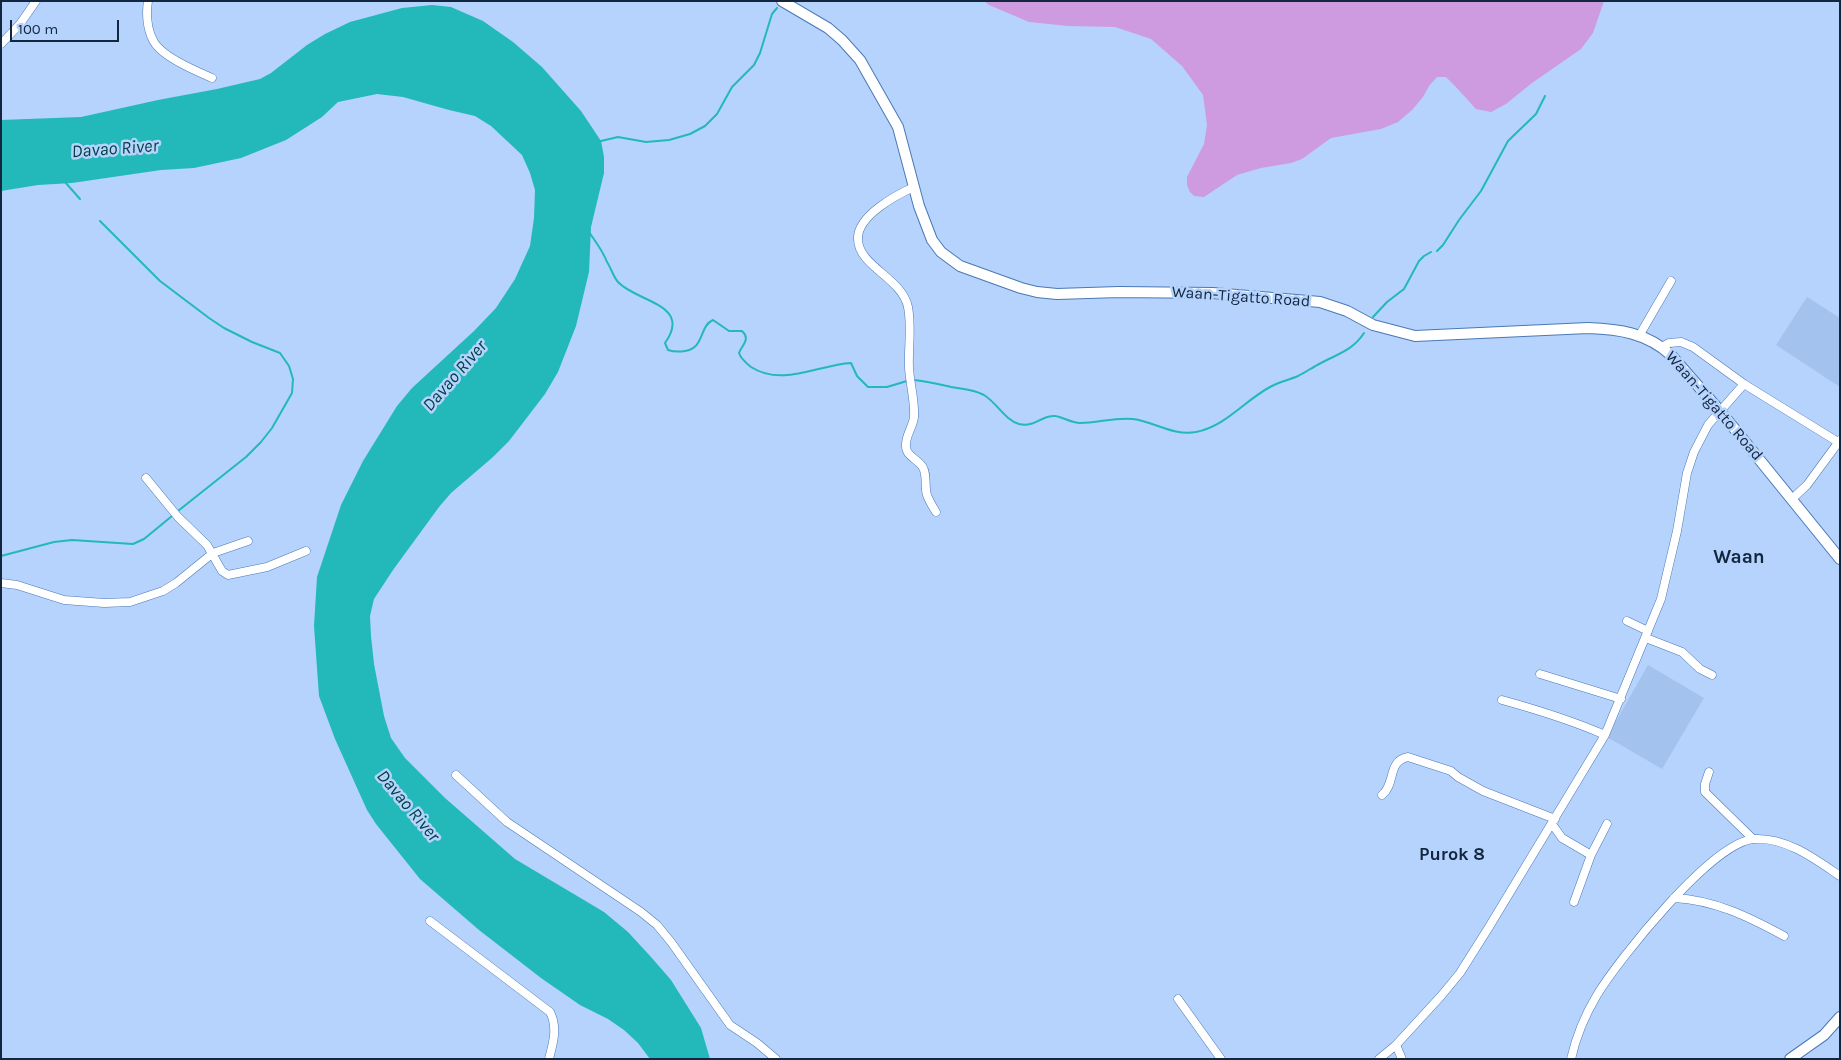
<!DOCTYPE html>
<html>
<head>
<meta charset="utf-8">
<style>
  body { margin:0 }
  #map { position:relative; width:1841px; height:1060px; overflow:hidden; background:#b5d3fc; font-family:Karla,sans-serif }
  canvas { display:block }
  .frame { position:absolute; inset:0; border:2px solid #12263f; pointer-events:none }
  .scale { position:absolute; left:10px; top:20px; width:109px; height:22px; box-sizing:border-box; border:2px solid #12263f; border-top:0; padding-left:6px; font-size:15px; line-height:18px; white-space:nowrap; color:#12263f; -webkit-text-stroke:4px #b5d3fc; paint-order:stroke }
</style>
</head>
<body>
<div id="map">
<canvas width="1841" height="1060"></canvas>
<div class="frame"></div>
<div class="scale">100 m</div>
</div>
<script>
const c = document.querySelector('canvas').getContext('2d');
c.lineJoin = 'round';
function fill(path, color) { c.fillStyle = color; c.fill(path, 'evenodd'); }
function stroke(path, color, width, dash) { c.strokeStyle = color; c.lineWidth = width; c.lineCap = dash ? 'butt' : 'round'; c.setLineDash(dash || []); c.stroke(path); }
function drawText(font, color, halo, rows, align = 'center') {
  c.font = font + ' Karla,sans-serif'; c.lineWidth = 5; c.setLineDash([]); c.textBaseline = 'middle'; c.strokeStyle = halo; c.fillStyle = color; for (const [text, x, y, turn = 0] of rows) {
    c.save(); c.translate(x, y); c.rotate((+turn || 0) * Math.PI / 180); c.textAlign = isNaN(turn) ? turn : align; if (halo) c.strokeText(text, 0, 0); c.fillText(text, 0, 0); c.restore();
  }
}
fill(new Path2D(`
  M1807 297 1840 318V387L1776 345Z
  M1648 665 1704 698 1662 769 1607 737Z`), '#a3c2ee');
fill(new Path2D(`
  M984 1H1604L1593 33 1581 49 1532 83 1506 104 1491 112 1476 109 1455 86 1446 77H1437L1429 86 1423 97 1412 110 1398 122 1381 129 1331 138 1302 159 1291 163 1261 168 1237 175 1204 197 1194 196 1190 192 1187 185V177L1204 144 1207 125 1203 95 1182 66 1151 39 1115 27 1068 26 1029 22 989 5Z`), '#ce9be1');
fill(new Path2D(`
  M432 5 451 7 483 21 513 42 542 67 581 111 601 141 604 157V173L591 227 589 272 576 326 558 372 545 394 509 441 493 457 451 493 439 507 393 570 374 599 370 616 371 636 374 664 384 716 391 738 405 758 445 798 515 859 604 912 628 932 651 957 671 980 701 1028 710 1059H650L638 1043 624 1030 608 1019 580 1005 541 978 479 930 420 879 376 824 367 810 335 739 319 696 314 626 317 577 341 505 363 461 397 406 412 388 474 331 496 308 515 279 530 246 534 218 535 190 530 173 522 155 491 126 475 116 449 110 403 97 377 94 338 102 322 117 286 140 241 158 194 168 161 170 72 183 38 185 1 191V120L81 117 158 100 217 89 260 79 271 73 307 45 325 34 350 22 402 8Z`), '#23b8ba');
stroke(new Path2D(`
  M601 141 618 137 646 142 669 140 690 134 705 126 717 114 732 87 754 65 760 53 772 14 777 8
  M65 182 80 199
  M100 221 160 281 209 318 224 328 252 342 280 353 289 366 293 379 292 393 272 428 261 442 246 457 178 511
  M589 232C595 241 603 251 607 262 611 268 613 276 618 282 636 302 693 304 665 343L668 350C674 352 679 352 685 351 705 348 699 326 713 320L729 331H742C751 339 742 345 739 353 741 359 746 363 751 367 782 387 818 365 851 363L857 376 868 387H887L907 381
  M1437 251 1443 245 1459 220 1481 191 1508 141 1536 114 1545 96
  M1373 317 1387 302 1404 289 1419 261 1424 256 1431 252
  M914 380C926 381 938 384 951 387 963 389 973 389 984 395 996 402 1005 420 1019 424 1035 428 1041 415 1055 416 1063 417 1071 423 1080 423 1098 423 1115 417 1133 419 1155 422 1173 436 1196 432 1226 426 1244 401 1270 387 1279 382 1289 380 1298 376 1306 372 1313 367 1321 363 1338 354 1353 350 1364 333
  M1 556 54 542 72 540 133 544 144 539 172 516`), '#23b8ba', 2);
const minor = new Path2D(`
  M148 1C146 13 147 29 153 40 160 56 196 71 212 78
  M1 44 20 24 36 1
  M914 187C896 195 857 216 858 239 858 266 902 278 908 307 912 328 908 348 909 368 910 384 915 401 914 417 913 427 905 436 906 446 906 456 917 459 922 466 928 474 924 486 927 495 929 501 933 507 936 512
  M1639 336 1671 281
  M1662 347 1669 343 1681 342 1693 347 1744 384 1838 442
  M146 478 178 517 207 545 222 571 228 575 267 567 306 551
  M1792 499 1807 485 1840 440
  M1 583 17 585 64 600 104 603 130 602 163 591 176 583 213 553 248 541
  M1627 621 1648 631
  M1646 638 1682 652 1700 669 1712 675
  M1540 674 1621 699
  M1502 700C1538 710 1571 720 1605 735
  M1709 772 1705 784V792L1753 839
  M456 775 507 822 641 912 657 925 671 942 730 1025 757 1043 776 1059
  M1382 795C1396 784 1387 761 1408 757L1451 771 1458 777 1483 791 1555 819
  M1552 824 1562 838 1591 855 1607 824
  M1674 898C1715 900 1749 917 1784 936
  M1574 902 1591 855
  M430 921 550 1012C558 1028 553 1043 549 1059
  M1178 999 1221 1059
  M1396 1045 1402 1059
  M1379 1059 1396 1045 1441 996 1460 973 1489 927 1605 735 1661 599 1677 531 1687 473 1694 452 1708 425 1744 384
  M1571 1059C1576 1037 1585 1015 1597 995 1619 959 1712 842 1754 839 1786 837 1815 859 1840 876`);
const tertiary = new Path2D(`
  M782 1 828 28 842 40 860 60 898 127 919 206 932 240 941 252 960 266 1021 288 1037 292 1057 294 1119 292 1213 293 1320 302 1347 311 1373 325 1415 336 1588 328C1619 329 1647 333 1671 355L1720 411 1840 559
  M1790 1059 1824 1035 1840 1017`);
stroke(minor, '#4a78b6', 9);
stroke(tertiary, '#4a78b6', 12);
stroke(minor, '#fff', 8);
stroke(tertiary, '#fff', 10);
drawText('16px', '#12263f', '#b5d3fc', [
  ["Waan-Tigatto Road",1241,297,4],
  ["Waan-Tigatto Road",1714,406,49]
]);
drawText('italic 18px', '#004041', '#b5d3fc', [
  ["Davao River",115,149,-4],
  ["Davao River",455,376,-49],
  ["Davao River",408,806,50]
]);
drawText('bold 18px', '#12263f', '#b5d3fc', [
  ["Purok 8",1452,855]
]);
drawText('bold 19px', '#12263f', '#b5d3fc', [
  ["Waan",1739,558]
]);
</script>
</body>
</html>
